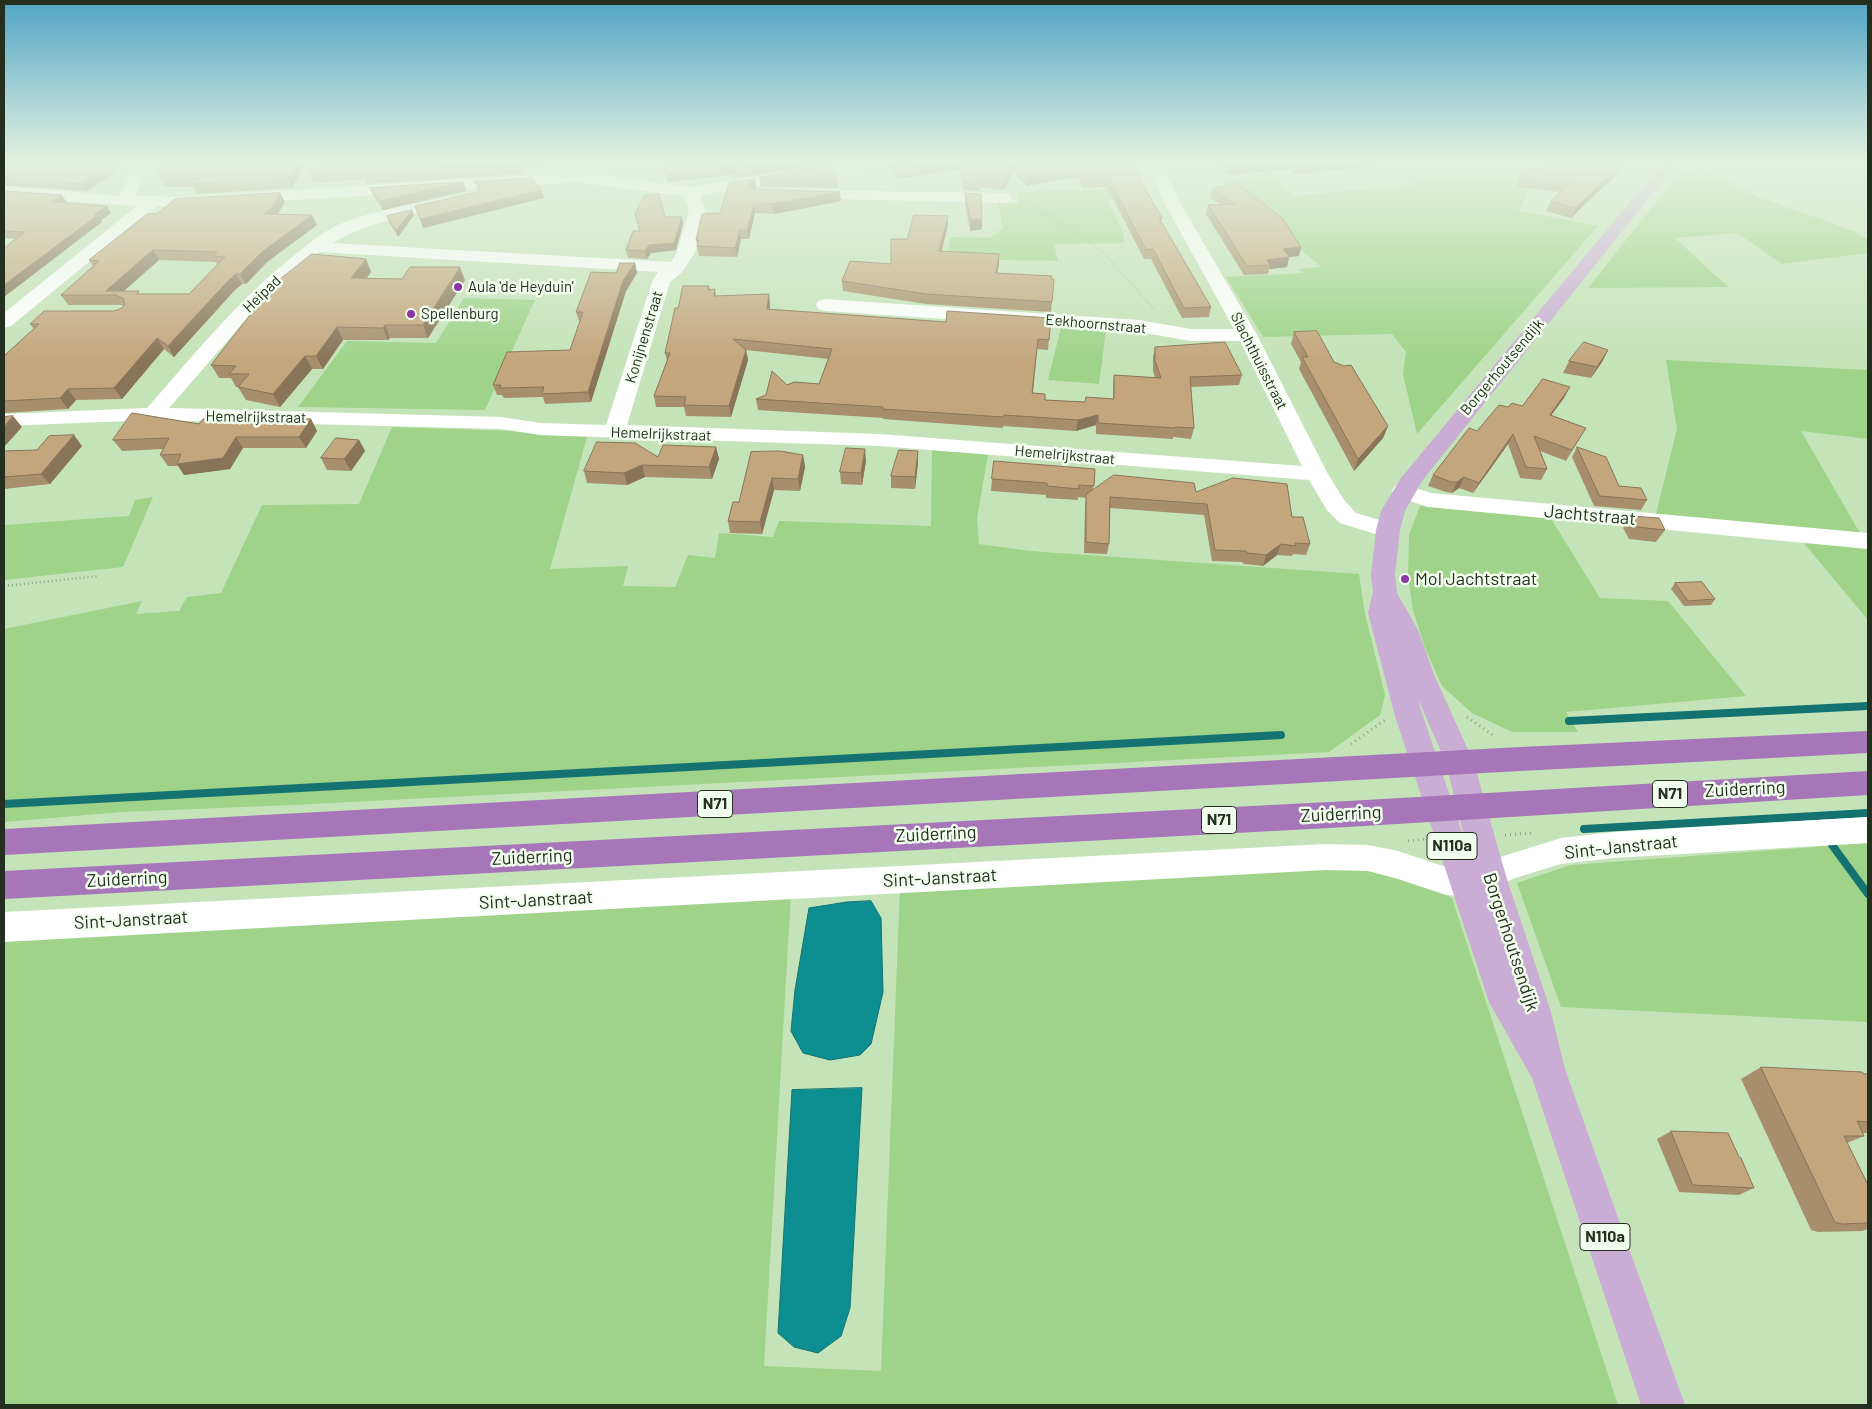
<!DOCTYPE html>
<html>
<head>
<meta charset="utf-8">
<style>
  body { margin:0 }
  #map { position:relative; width:1872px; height:1409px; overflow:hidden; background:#c5e3b9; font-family:Barlow,sans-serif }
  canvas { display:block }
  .frame { position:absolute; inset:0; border:5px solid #242f1f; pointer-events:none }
</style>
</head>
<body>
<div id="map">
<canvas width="1872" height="1409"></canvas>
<div class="frame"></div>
</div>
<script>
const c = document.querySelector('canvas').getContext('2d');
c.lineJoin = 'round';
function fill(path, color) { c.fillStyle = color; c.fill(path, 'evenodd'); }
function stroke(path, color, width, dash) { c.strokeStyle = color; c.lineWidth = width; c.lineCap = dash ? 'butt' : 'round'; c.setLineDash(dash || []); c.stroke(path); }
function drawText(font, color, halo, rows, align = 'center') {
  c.font = font + ' Barlow,sans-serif'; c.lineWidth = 5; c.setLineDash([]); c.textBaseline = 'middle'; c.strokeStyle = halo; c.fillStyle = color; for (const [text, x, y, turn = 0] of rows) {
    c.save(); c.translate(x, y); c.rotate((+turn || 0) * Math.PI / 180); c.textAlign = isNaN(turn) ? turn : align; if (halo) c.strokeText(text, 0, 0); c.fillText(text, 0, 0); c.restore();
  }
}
fill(new Path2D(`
  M1388 163H1552L1545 175 1514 182 1528 191 1519 211 1598 226 1417 434 1403 374 1406 352 1392 334 1263 337 1226 277 1303 273 1299 269 1321 267 1223 181 1268 172 1295 196 1414 184Z
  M1685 166 1693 170 1702 167 1756 196 1854 231 1868 240V253L1782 264 1737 233 1675 238 1728 287 1588 288Z
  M1130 188 1137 198 1108 200C1112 213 1126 231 1124 243L1054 244 1058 261 947 259 950 237 990 238 1003 228 998 203 1018 204 1019 192Z
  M464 298 535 300 485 410 298 407 347 341 436 343Z
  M1061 327 1106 330 1099 384 1048 380Z
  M1666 360 1868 370V439L1801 431 1860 533 1656 514 1677 429Z
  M392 427 513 431 539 435 587 437 550 569 628 566 623 586 675 587 688 555 715 558 719 533 773 537 779 521 931 526 932 450 988 454 977 519 979 544 1030 551 1359 574 1365 614 1385 695 1380 715 1329 752 292 805 122 812 4 822V629L142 601 136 614 179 611 187 597 221 593 262 505 359 504Z
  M153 497 123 567 4 580V525L129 516 135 500Z
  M1420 506 1550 517 1600 598 1668 601 1746 696 1566 712 1578 732H1512L1472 713 1442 686 1425 648 1413 610 1408 576 1409 535Z
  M1803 542 1868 547V620Z
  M1868 843V1022L1561 1007 1517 883 1571 865Z
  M1366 868 1413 877 1452 898 1618 1405H4V941L791 892 764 1366 881 1371 900 887Z`), '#9ed389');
const water = new Path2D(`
  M871 901 881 918 883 992 871 1044 860 1055 830 1060 803 1053 791 1031 795 990 809 908 847 902Z
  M862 1088 850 1308 841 1336 818 1353 794 1347 778 1333 792 1090Z`);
fill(water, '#0d8f92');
stroke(water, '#147270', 1);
stroke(new Path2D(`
  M1569 721 1868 706
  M4 804 1281 735
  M1584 829 1868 813
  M1832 845 1868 894`), '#147270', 8);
stroke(new Path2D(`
  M1021 203 1035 207 1101 250 1155 310`), '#8fa785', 2, [0.5, 2.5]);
stroke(new Path2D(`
  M4 586 99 576`), '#8fa785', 2.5, [1, 3]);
stroke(new Path2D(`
  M1467 717 1494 736
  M1351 744 1385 720
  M1505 835 1531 833
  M1408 841 1424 839`), '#8fa785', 3, [1, 4]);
fill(new Path2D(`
  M136 163H151L135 196 184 197 577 172 691 187 838 163H876L869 168 700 195 705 210 695 252 682 272 670 282 627 425 879 434 1302 466 1240 341H1191L1139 332 825 311 818 309 816 305 818 301 825 299 1139 320 1191 329H1234L1165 204 1146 163H1161L1181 204 1257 335 1328 474 1344 500 1356 513 1396 525 1400 530 1396 535 1388 538 1340 523 1327 510 1309 480 879 446 541 435 501 429 153 420 4 426V414L147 408C193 356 237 301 291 258 306 246 321 233 338 225 369 211 418 204 452 196L458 198 460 201 458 204C416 215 370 220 333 243L671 262 677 252 689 210 684 196 577 182 184 207 157 206 11 326 4 328V313L137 206 4 196V186L119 196ZM319 252 658 272 652 282 606 425 541 423 501 417 169 408 256 308 279 285Z
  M804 190 1004 193 1010 195 1012 198 1010 201 1004 203 798 198 796 195 798 192Z
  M1403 484 1431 493 1868 533V549L1428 507 1395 496 1392 491 1395 486Z
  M1868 817V843L1613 858 1561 864 1515 878 1490 890 1465 896 1446 895 1398 879 1368 871 1326 870 4 942V912L1326 844 1368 845 1398 851 1446 867 1465 868 1561 838 1613 832Z`), '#fff');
fill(new Path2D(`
  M1662 163H1677L1422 481 1405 511 1400 530 1395 575 1397 593 1418 630 1435 677 1474 763 1506 876 1551 1012 1565 1069 1685 1405H1641L1532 1078 1489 1002 1395 716 1368 613 1373 592 1371 575 1376 530 1381 511 1401 478ZM1418 699 1446 763 1465 841 1423 716Z`), '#caadd4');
fill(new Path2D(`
  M1868 731V753L1520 771 4 855V829L1520 747Z
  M1868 771V795L1348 827 4 899V871L1348 801Z`), '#a776b8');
fill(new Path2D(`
  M4 163 115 173 86 191 4 185Z
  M325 163H587L521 168 523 174 367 184 365 179 314 183 308 172Z
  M662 163H830L734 178V174L668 182Z
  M883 163H1133L1147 192 1162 218 1161 221 1211 307 1209 317 1182 318 1151 259H1144L1107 187 1082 188 1078 177 1026 186 1013 172 1004 190 980 187V191L963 190 959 169 899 179Z
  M1216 163H1378L1377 166 1295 174 1290 169 1227 175Z
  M1570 163H1626L1608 184H1606L1571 218 1546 211 1551 201 1560 192 1517 187V183L1521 173Z
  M304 165 292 188 197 194 193 187H167L160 180 155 170Z
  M760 177 838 178V188L761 187Z
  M755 179 756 188 754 190 841 201 774 214 755 213 749 239H741L737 257 699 256 696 240 720 213Z
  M463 182 466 191 383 210 374 197 370 188Z
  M475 182 544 198 423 228 478 192V191Z
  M1212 189 1301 247 1299 256 1289 257 1287 267 1269 269 1268 274 1244 275 1206 214 1208 205 1220 204 1210 198Z
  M4 191 67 203 111 213 101 220 102 222 16 239 4 238Z
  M965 193 982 219V229L970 231 965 204Z
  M285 202 278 214 317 225 267 262 246 284H242L234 291 174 357 164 349 122 399 76 400 68 409 4 413V356L34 329 30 324 114 311 122 308 123 306 122 305H68L61 295 93 266 89 260 157 214ZM159 260 216 262 217 265 189 294H140L124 291Z
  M414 215 398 237 389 222 387 216Z
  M665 217 683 224 676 250 651 253 647 259 628 258 626 250 639 231Z
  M948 225 941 251 999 264 997 273 1054 279 1051 312 926 304 843 291 842 281 891 264 907 239Z
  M366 259 371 272 367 278 465 280 428 338H390L388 340H343L323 369H312L280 407 246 400 238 387H236L231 378H219L211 365Z
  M635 263 637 273 626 291 591 402 545 404 543 397 504 398 502 395H497L493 385 570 350 580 321H579L576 312 616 273Z
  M709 286 710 290 715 289 716 296 770 304V309L946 322 1051 318 1048 350 1037 349 1033 393 1045 400 1085 402 1113 399V386L1114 375 1155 378 1153 371V357L1155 347 1242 375 1239 385 1191 387 1194 428 1191 439 1173 437V439L1096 434V425L1076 431 1003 426V428L883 419V418L758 410 756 399 787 385 819 384 829 359 746 350 748 360 731 417 686 416 684 407H656L654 396 667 361 665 353 678 308Z
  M1294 332 1334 362 1388 426 1383 438 1354 471 1299 369 1301 362 1291 344Z
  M1608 350 1602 362 1591 378 1563 373 1569 361Z
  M1564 398 1551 415 1586 428 1566 461 1540 451 1547 469 1541 480 1520 478 1508 444 1473 493 1459 488 1452 493 1446 492 1428 486 1433 475 1477 431 1522 406Z
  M311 419 317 431 306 448H243L230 469 184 475 178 466H168L160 455 163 449 122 451 113 440 199 424Z
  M359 440 365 451 351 471 327 470 321 458Z
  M82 446 50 484 4 489V451L37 450Z
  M716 447 719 459 712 479 645 477 627 485 587 483 584 471Z
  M1577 447 1619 486 1647 500 1641 510 1594 506 1572 457Z
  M918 451V463L915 489 891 488V476Z
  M803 455 805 467 800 491 774 490 762 534 730 533 728 521 739 502Z
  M866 461 862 485 841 484 840 472Z
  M1095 469 1093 490 1196 492 1292 517 1310 544 1306 555 1293 554 1292 556 1277 555 1263 566 1244 564 1242 562 1212 561 1204 515 1110 508 1109 544 1107 554 1084 553 1085 506 1086 498 1078 497V500L1046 498V495L991 491 992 479Z
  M1631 516 1665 530 1656 542 1629 539 1623 528Z
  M1675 583 1715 599 1711 605 1684 606 1671 589Z
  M1761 1067 1868 1074V1133H1862L1864 1136 1847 1143 1868 1184V1229L1862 1231 1818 1232 1811 1230 1741 1079Z
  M1671 1131 1739 1157 1754 1188 1739 1195 1679 1192 1657 1139Z`), '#a88f6c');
fill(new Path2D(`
  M112 163H120L115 173 86 191 81 184Z
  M296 163H303L304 165 292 188 288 178Z
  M773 163H830L734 178V174L668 182 666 174 735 165Z
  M934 163H959V169L899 179 898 170Z
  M1013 163V172L1004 190V180Z
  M1229 163H1291L1290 169 1227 175Z
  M1298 163H1378L1377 166 1295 174Z
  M1623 163H1626L1608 184 1613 175Z
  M1079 168 1078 177 1026 186 1027 176Z
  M1611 174 1606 184 1571 218 1576 208Z
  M755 179 756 188 749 193 748 184Z
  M463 182 466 191 383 210 380 201Z
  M542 190 544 198 423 228 420 219Z
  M840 192 841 201 774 214 772 204Z
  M280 193 285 202 277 215 264 214Z
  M62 195 67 203 52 202Z
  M754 204 755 213 749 239 747 230Z
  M107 206 111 213 101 220 102 222 4 297V285L93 215Z
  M412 210 414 215 398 237 396 231Z
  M312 215 317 225 267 262 246 284 240 274 262 252Z
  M948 216V225L939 261V251Z
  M682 217 683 224 676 250 651 253 647 259 645 251 649 245Z
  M982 219V229L970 231 971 220Z
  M740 230 741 239 737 257 735 248Z
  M1301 247 1299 256 1289 257 1287 267 1269 269 1270 265 1267 260 1283 249Z
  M153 250 159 260 118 296 106 291Z
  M999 254V264L995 283 996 273Z
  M366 259 371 272 357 290 351 278Z
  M635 263 637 273 626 291 591 402 588 392 623 281Z
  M460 267 465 280 428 338 423 325Z
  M236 274 242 284 234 291 174 357 168 346 228 281Z
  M769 294 770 304 768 319 767 309Z
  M385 325 390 338 388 340 383 328Z
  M337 327 343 340 323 369 316 356Z
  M157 338 164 349 122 399 114 388Z
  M746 350 748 360 731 417 729 406Z
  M1608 350 1602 362 1591 378 1597 367Z
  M305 356 312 369 280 407 273 394Z
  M1570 387 1564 398 1544 425 1550 415Z
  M68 389 76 400 68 409 60 398Z
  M1098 415 1096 425 1076 431 1078 420Z
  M13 416 22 427 4 447V427Z
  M311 419 317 431 306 448 299 437Z
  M1388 426 1383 438 1354 471 1358 459Z
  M1513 434 1508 444 1473 493 1479 483Z
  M74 435 82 446 50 484 41 474Z
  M236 437 243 448 230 469 184 475 177 464Z
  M359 440 365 451 351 471 344 459Z
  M716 447 719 459 712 479 709 467Z
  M865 449 866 461 862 485 861 473Z
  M918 451V463L915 489V477Z
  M803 455 805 467 800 491 798 479Z
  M642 465 645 477 627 485 624 473Z
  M1464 477 1459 488 1452 493 1457 482Z
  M772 478 774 490 762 534 760 522Z
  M1281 544 1277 555 1263 566 1266 555Z`), '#887458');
const building = new Path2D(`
  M4 163H112L111 166 81 184 4 178Z
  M158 163H296L288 178 192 184 201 177 161 178 155 170Z
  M325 163H504L362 172 363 168 308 172Z
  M663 163H773L733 170 735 165 666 174Z
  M892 163H934L898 170Z
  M959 163H1013L1004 180 980 177V181H963Z
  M1014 163H1133L1147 192 1162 218H1159L1211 307 1184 308 1153 249 1146 250 1108 177 1083 178 1079 168 1027 176Z
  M1570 163H1623L1613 175 1611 174 1576 208 1551 201 1570 183 1521 177V173Z
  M831 165 838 178 760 177Z
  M532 178 542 190 420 219 415 206 478 192 481 187 475 182Z
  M755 179 748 184 752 189 840 192 772 204H754L747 230H740L735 248 697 246 699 240H696L702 214 720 213 729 183Z
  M463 182 380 201 370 188Z
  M1237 183 1283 219 1301 247 1283 249 1290 257 1267 260 1270 265 1247 266 1208 205 1235 204 1212 189Z
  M4 191 62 195 52 202 107 206 93 215H98L4 285V248L25 232 4 231Z
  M280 193 273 206 264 214 312 215 262 252 240 274H236L228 281 168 346 157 338 114 388 68 389 60 398 4 401V356L39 324H30L44 311H114L122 308 125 304 123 298 115 295H61L99 261 89 260 147 214H157L175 199ZM153 250 217 252 213 256 225 257 189 294H137L139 291H106Z
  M965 193 981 194 982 219 971 220Z
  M659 194 665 217H682L674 243 649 245 645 251 626 250 633 231H640L635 214 644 196Z
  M412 210 396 231 387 216Z
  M914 215 948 216 939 251 999 254 996 273 1052 276 1051 279H1054L1052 302 926 294 842 281 850 261 891 264V239H907Z
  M312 254 366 259 351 278 402 279 410 267H460L423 325H385L383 328 337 327 316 356H305L273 394 238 387 249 374H229L236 366 211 365 274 284Z
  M620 263H635L623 281 588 392 542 394 544 387 500 388 501 385H493L507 352 570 350 583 312H576L591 272 616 273Z
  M683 286H709L708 290 715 289 714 296 769 294 767 309 946 322 947 311 1051 318 1049 340 1038 339 1032 393 1045 394V400L1085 402 1086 397 1114 399V375L1161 378 1155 361V347L1225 342 1242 375 1190 377 1194 428 1175 427V428L1098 423V415L1078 420 1004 415 1003 417 882 409 883 407 756 399 766 395 772 371 787 385 794 382 819 384 832 349 733 339 746 350 729 406 684 405 686 397 654 396 670 353H665L675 308H678Z
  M1317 331 1334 362 1344 366 1351 365 1388 426 1358 459 1302 357H1308L1294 332Z
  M1584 342 1608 350 1597 367 1569 361Z
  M1543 379 1570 387 1550 415 1586 428 1572 450 1534 436 1547 469 1526 467 1513 434 1479 483 1464 477 1457 482H1451L1433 475 1469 428 1477 431 1499 405 1508 407 1512 403 1522 406Z
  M132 413 199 424 203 419H311L299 437H236L223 458 177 464 181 454 160 455 169 438 113 440Z
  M13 416 4 427V417Z
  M74 435 41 474 4 477V451L37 450 49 436Z
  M336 438 359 440 344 459 321 458Z
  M597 442 635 443 658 457 663 445 716 447 709 467 642 465 624 473 584 471Z
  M1577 447 1606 457 1619 486 1641 488 1647 500 1600 496Z
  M846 448 865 449 861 473 840 472Z
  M899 450 918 451 915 477 891 476Z
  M780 451 803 455 798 479 772 478 760 522 728 521 733 502H739L751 452Z
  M994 461 1095 469 1094 486 1079 485V489L1047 486V483L992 479Z
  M1114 475 1194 483 1196 492 1233 478 1287 484 1292 517H1303L1310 544 1295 543 1296 546 1281 544 1266 555 1247 553 1246 551 1215 550 1207 504 1110 497 1109 544 1086 542V495Z
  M1631 516 1659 518 1665 530 1637 527Z
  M1702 582 1715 599 1688 601 1675 583Z
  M1761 1067 1862 1072 1864 1074H1868V1122L1857 1121 1864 1136H1844L1868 1185V1223L1842 1224 1835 1222Z
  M1671 1131 1728 1133 1739 1157 1741 1158 1754 1188 1693 1185Z`);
fill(building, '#c3a67d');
stroke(building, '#887458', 1);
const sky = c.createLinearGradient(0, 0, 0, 361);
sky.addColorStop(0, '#50a5c6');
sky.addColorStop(0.45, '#e5f2e0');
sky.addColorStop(1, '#e5f2e000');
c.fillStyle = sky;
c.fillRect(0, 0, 1872, 361);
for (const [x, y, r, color] of [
  [458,287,5,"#8a36a5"],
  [411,314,5,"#8a36a5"],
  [1405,579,5,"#8a36a5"]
]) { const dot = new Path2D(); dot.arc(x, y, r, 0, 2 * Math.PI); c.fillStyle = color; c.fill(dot); stroke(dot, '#f2feed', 2); }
drawText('15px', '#242f1f', '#f2feed', [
  ["Aula 'de Heyduin'",468,287],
  ["Spellenburg",421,314]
], 'left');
drawText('15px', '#242f1f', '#f2feed', [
  ["Heipad",262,294,-44],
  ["Eekhoornstraat",1096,324,5],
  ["Konijnenstraat",644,337,-73],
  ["Slachthuisstraat",1259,361,63],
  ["Borgerhoutsendijk",1502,367,-50],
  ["Hemelrijkstraat",256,417,1],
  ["Hemelrijkstraat",661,434,2],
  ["Hemelrijkstraat",1065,455,5]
]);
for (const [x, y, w] of [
  [1670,794,35],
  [715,804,35],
  [1219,820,35],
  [1452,846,50],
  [1605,1237,50]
]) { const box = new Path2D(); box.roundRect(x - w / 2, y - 13.5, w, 27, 4); c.fillStyle = '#f2feed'; c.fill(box); stroke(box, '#242f1f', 1); }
drawText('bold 16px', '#242f1f', null, [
  ["N71",1670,794],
  ["N71",715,804],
  ["N71",1219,820],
  ["N110a",1452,846],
  ["N110a",1605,1237]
]);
drawText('18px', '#242f1f', '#f2feed', [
  ["Jachtstraat",1590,515,5],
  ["Zuiderring",1745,789,-3],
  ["Zuiderring",1341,814,-3],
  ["Zuiderring",936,834,-3],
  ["Sint-Janstraat",1621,847,-6],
  ["Zuiderring",532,857,-3],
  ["Sint-Janstraat",940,878,-3],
  ["Zuiderring",127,879,-3],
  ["Sint-Janstraat",536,900,-3],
  ["Sint-Janstraat",131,920,-3],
  ["Borgerhoutsendijk",1511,942,72]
]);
drawText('18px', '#242f1f', '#f2feed', [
  ["Mol Jachtstraat",1415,579]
], 'left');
</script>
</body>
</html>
